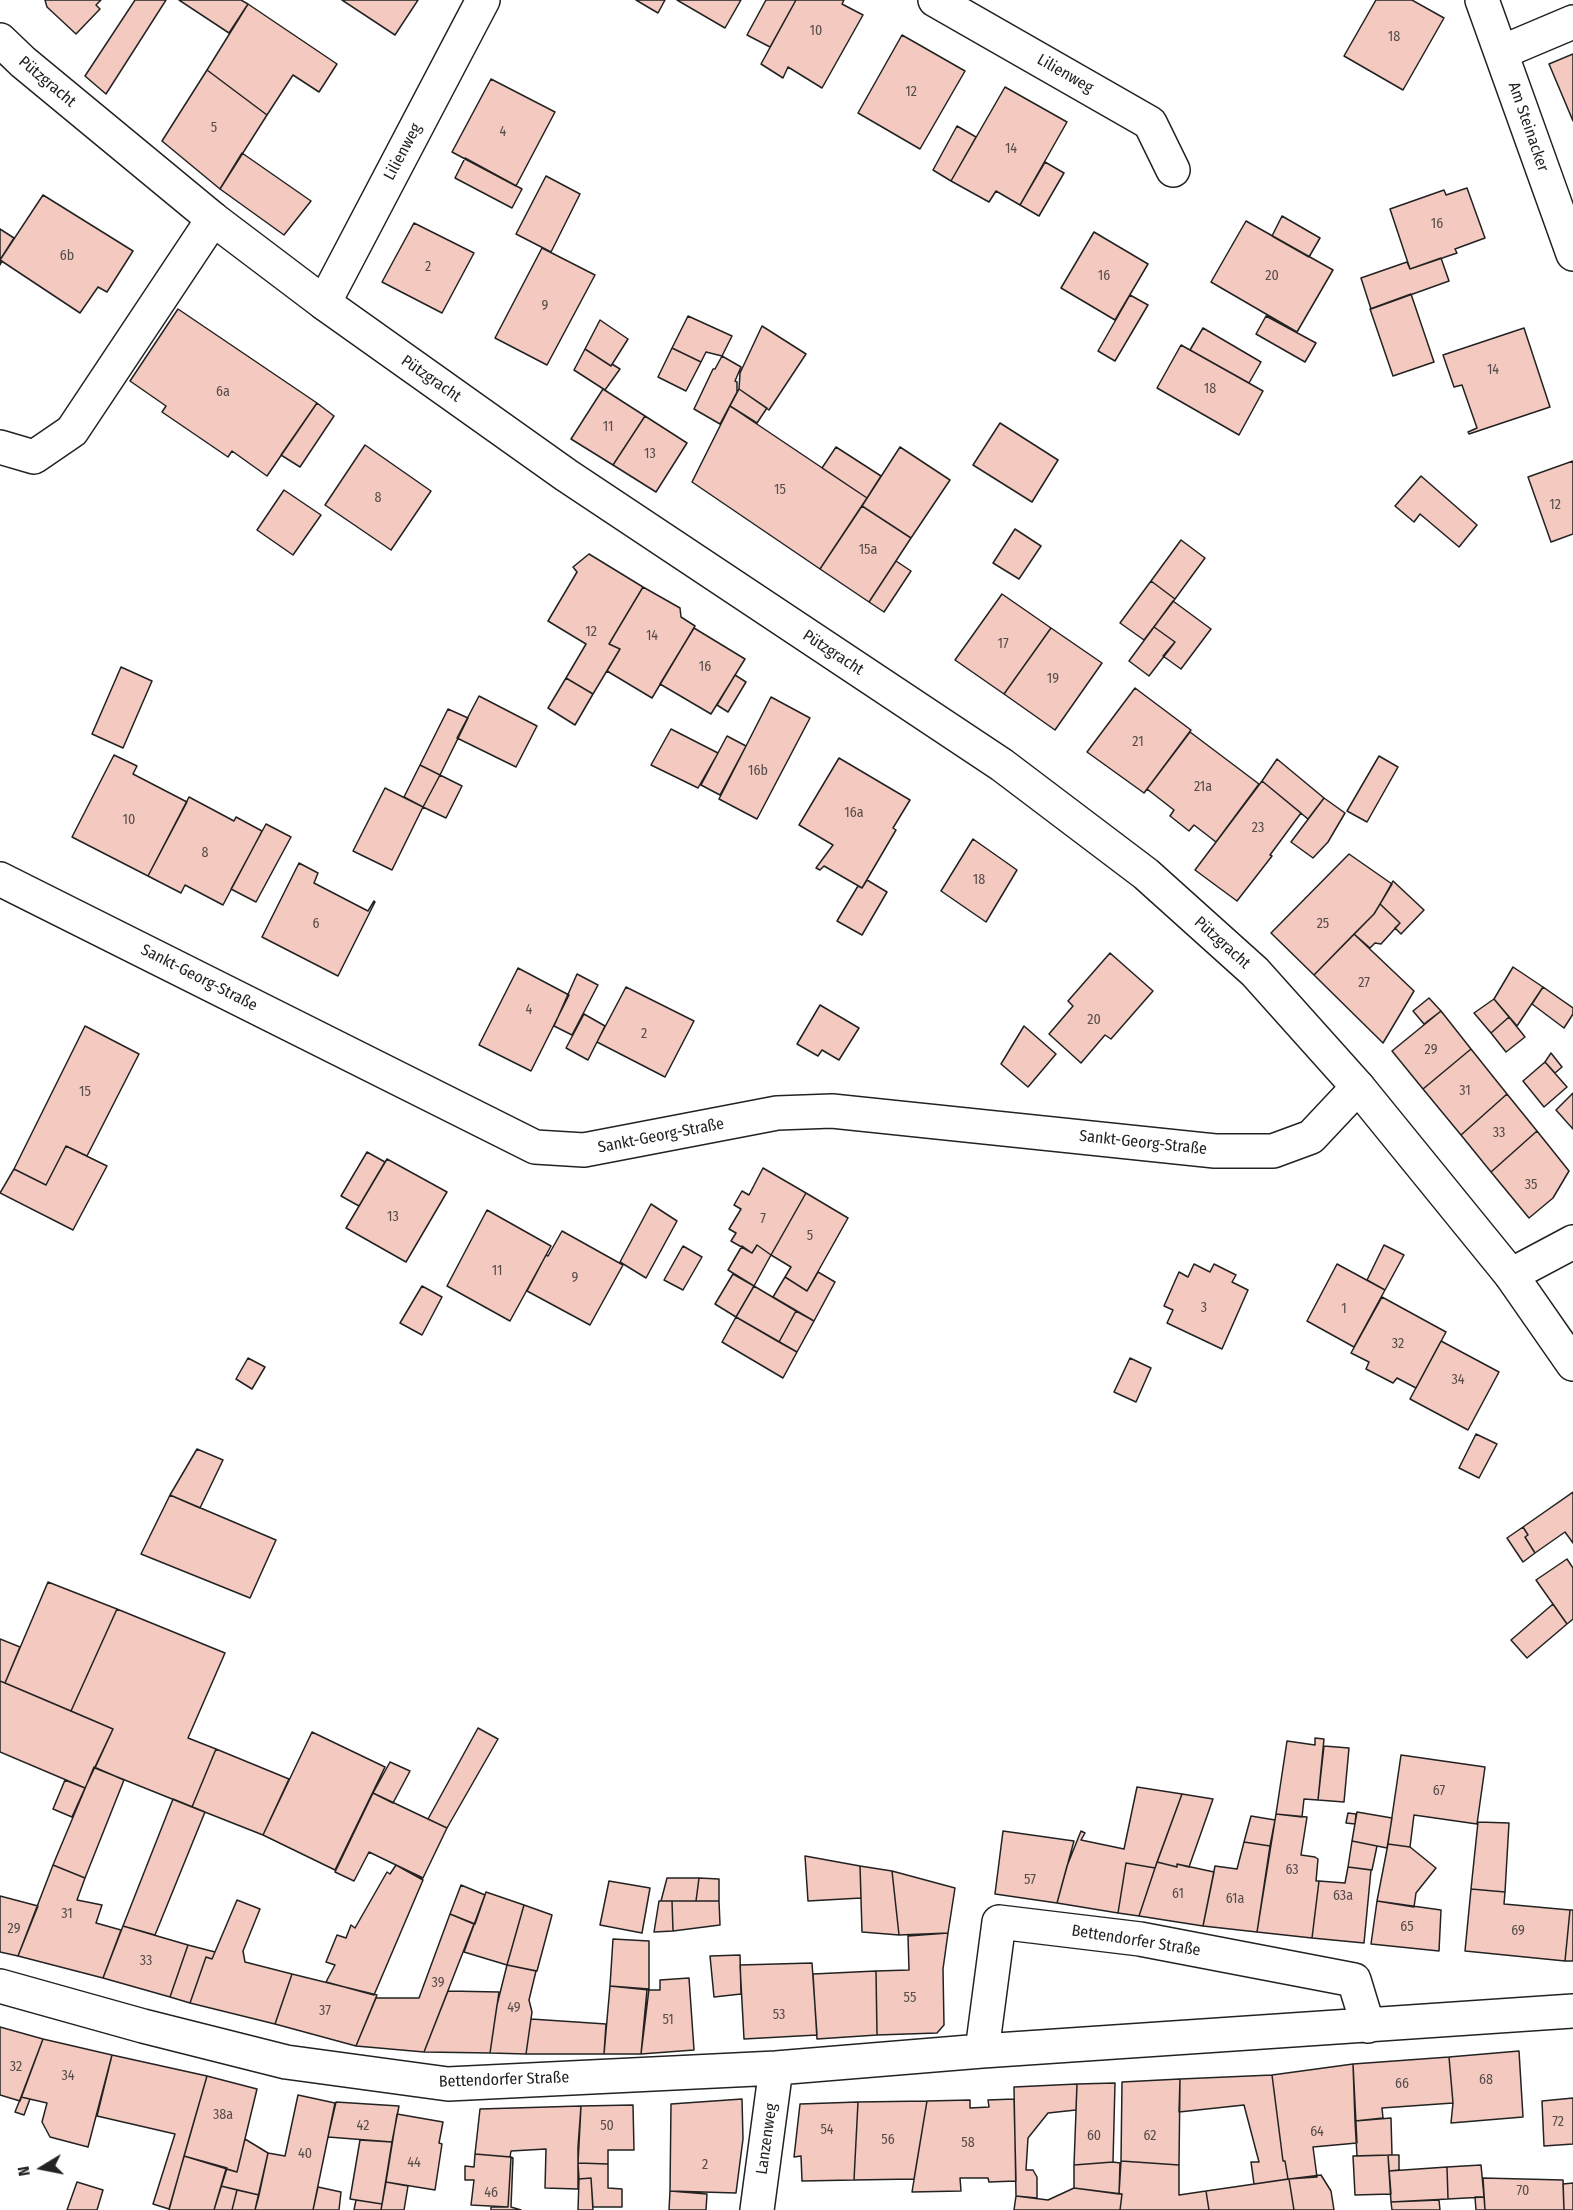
<!DOCTYPE html>
<html>
<head>
<meta charset="utf-8">
<style>
  body { margin:0 }
  #map { position:relative; width:1573px; height:2210px; overflow:hidden; background:#fff; font-family:"Fira Sans Condensed",sans-serif }
  canvas { display:block }
  .north { position:absolute; left:12px; top:2138px; width:60px; height:60px; -webkit-text-stroke:4px #fff; paint-order:stroke; rotate:260deg; font-size:16px; font-weight:700; line-height:24px; text-align:center; color:#222 }
  .north::after { content:''; display:block; margin:auto; width:21px; height:27px; background:#222; clip-path:polygon(50% 0,100% 100%,50% 72%,0 100%) }
</style>
</head>
<body>
<div id="map">
<canvas width="1573" height="2210"></canvas>
<div class="north">N</div>
</div>
<script>
const c = document.querySelector('canvas').getContext('2d');
c.lineJoin = 'round';
function fill(path, color) { c.fillStyle = color; c.fill(path, 'evenodd'); }
function stroke(path, color, width, dash) { c.strokeStyle = color; c.lineWidth = width; c.lineCap = dash ? 'butt' : 'round'; c.setLineDash(dash || []); c.stroke(path); }
function drawText(font, color, halo, rows, align = 'center') {
  c.font = font + ' "Fira Sans Condensed",sans-serif'; c.lineWidth = 4.5; c.setLineDash([]); c.textBaseline = 'middle'; c.strokeStyle = halo; c.fillStyle = color; for (const [text, x, y, turn = 0] of rows) {
    c.save(); c.translate(x, y); c.rotate((+turn || 0) * Math.PI / 180); c.textAlign = isNaN(turn) ? turn : align; if (halo) c.strokeText(text, 0, 0); c.fillText(text, 0, 0); c.restore();
  }
}
const building = new Path2D(`
  M45 0H101L96 5 100 9 76 34 47 7Z
  M135 0H166L106 94 85 76Z
  M179 0H241L248 4 229 33Z
  M342 0H418L395 35Z
  M636 0H665L658 13Z
  M677 0H741L725 28Z
  M766 0H796L770 47 747 35Z
  M796 0H844L842 4 863 15 822 88 788 67 783 78 761 64Z
  M1376 0H1412L1444 18 1403 90 1344 56Z
  M248 4 337 64 319 92 293 75 267 115 207 70Z
  M902 35 965 71 920 149 858 113Z
  M1573 54V121L1549 64Z
  M207 70 267 115 220 189 162 141Z
  M491 79 555 112 516 186 452 152Z
  M1005 87 1067 122 1020 205 996 191 989 202 951 181Z
  M957 126 976 137 951 181 933 170Z
  M242 153 311 201 284 235 220 189Z
  M465 158 522 189 512 208 455 178Z
  M1045 162 1064 173 1039 216 1020 205Z
  M546 176 580 194 551 252 516 234Z
  M1467 188 1485 238 1455 249 1457 253 1410 269 1390 209 1444 190 1446 195Z
  M43 195 133 251 107 292 98 287 80 313 0 260Z
  M1282 216 1320 238 1309 257 1272 236Z
  M1246 221 1333 270 1297 332 1211 282Z
  M414 223 474 253 442 313 382 282Z
  M0 229 14 238 0 260 2 261 0 265Z
  M1094 232 1148 264 1115 320 1061 288Z
  M542 248 595 275 547 365 495 338Z
  M1441 258 1449 281 1371 309 1361 278 1407 262 1410 269Z
  M1411 294 1434 362 1393 376 1370 309Z
  M1130 295 1148 305 1115 361 1098 351Z
  M178 309 317 403 267 476 232 451 228 457 162 412 166 406 130 381Z
  M688 316 732 336 722 356 706 352 701 362 672 348Z
  M1266 316 1316 343 1305 362 1256 334Z
  M600 320 628 339 611 366 585 349Z
  M762 326 806 354 769 410 739 389 740 373Z
  M1203 328 1261 362 1249 383 1190 350Z
  M1524 328 1550 407 1469 434 1468 432 1477 428 1462 385 1454 387 1443 355Z
  M1181 345 1263 391 1239 435 1157 388Z
  M672 348 701 362 686 391 658 377Z
  M585 349 611 366 612 364 620 369 605 390 574 370Z
  M722 356 741 367 735 381 737 382V392L720 424 694 409 713 369H715Z
  M603 389 645 416 613 465 571 439Z
  M739 389 767 408 757 423 730 406Z
  M317 403 334 416 300 467 281 455Z
  M730 406 867 498 820 569 692 482Z
  M645 416 687 443 656 492 613 465Z
  M1000 423 1058 460 1032 502 973 465Z
  M365 445 431 491 391 550 325 505Z
  M836 447 881 476 867 498 822 468Z
  M900 447 950 480 911 538 862 506Z
  M1573 461V534L1551 542 1528 477Z
  M1421 476 1477 525 1459 547 1420 514 1414 522 1395 506Z
  M284 490 321 515 293 555 257 530Z
  M862 506 911 538 869 602 820 569Z
  M1015 529 1041 546 1019 579 993 563Z
  M1181 540 1205 558 1175 599 1151 581Z
  M589 554 643 587 609 644 620 649 593 694 566 678 586 644 548 621 577 572 573 567Z
  M896 561 911 571 884 612 869 602Z
  M1151 581 1175 599 1144 640 1120 623Z
  M643 587 680 608 681 617 695 626 652 698 607 671 620 649 609 644Z
  M1002 594 1051 628 1004 694 955 660Z
  M1173 601 1211 629 1181 669 1163 656 1175 642 1154 627Z
  M1154 627 1175 642 1149 676 1129 661Z
  M694 628 745 659 711 714 660 684Z
  M1051 628 1102 663 1055 730 1004 694Z
  M121 667 152 681 123 748 92 734Z
  M735 675 746 682 728 712 717 705Z
  M566 678 593 694 575 725 548 708Z
  M1135 688 1191 730 1144 793 1087 752Z
  M479 696 537 726 516 767 457 738Z
  M771 697 810 718 757 819 719 799Z
  M448 709 468 718 440 775 420 765Z
  M671 729 718 753 698 788 651 765Z
  M1190 732 1259 784 1216 842 1194 825 1189 831 1170 816 1174 810 1147 789Z
  M727 736 746 746 720 795 701 785Z
  M114 755 137 766 133 774 187 802 148 876 72 837Z
  M1379 756 1398 767 1367 822 1347 811Z
  M839 758 910 800 893 828 896 830 862 888 824 866 820 870 816 868 833 845 799 825Z
  M1277 759 1324 798 1308 819 1262 781Z
  M420 765 440 775 423 807 404 797Z
  M440 775 462 786 446 818 423 807Z
  M1262 781 1301 813 1270 855 1272 856 1237 901 1195 870Z
  M385 788 423 807 392 870 353 851Z
  M189 797 234 821 236 817 262 831 223 905 185 885 181 893 148 876Z
  M1324 798 1345 813 1328 842 1313 858 1291 842Z
  M266 824 291 837 256 902 231 889Z
  M973 839 1017 870 986 922 941 891Z
  M1349 854 1392 884 1374 914 1314 975 1271 933Z
  M299 863 318 873 314 883 368 911 374 901 375 902 338 976 262 937Z
  M867 880 887 892 862 935 837 921 858 886 862 888Z
  M1393 881 1424 910 1401 934 1395 928 1400 923 1380 904Z
  M1380 904 1400 923 1381 944 1375 943 1370 948 1354 934 1374 914Z
  M1354 934 1414 991 1383 1043 1314 975Z
  M1110 953 1153 991 1111 1039 1105 1035 1081 1063 1049 1034 1073 1006 1068 1001Z
  M1513 967 1543 987 1517 1026 1494 999Z
  M518 968 569 995 531 1071 479 1045Z
  M577 974 598 985 572 1035 554 1026Z
  M626 987 694 1021 665 1077 597 1042Z
  M1543 987 1573 1008V1014L1564 1028 1532 1004Z
  M1429 998 1441 1011 1424 1024 1413 1011Z
  M1494 999 1509 1017 1491 1033 1474 1013Z
  M820 1005 859 1028 839 1060 822 1050 818 1056 797 1044Z
  M1441 1011 1471 1049 1423 1089 1392 1051Z
  M584 1014 605 1026 588 1060 566 1048Z
  M1509 1017 1525 1037 1506 1052 1491 1033Z
  M85 1026 139 1054 87 1156 66 1146 46 1185 14 1169Z
  M1024 1026 1056 1054 1028 1087 1001 1064Z
  M1471 1049 1507 1094 1461 1135 1423 1089Z
  M1551 1053 1562 1067 1555 1073 1545 1062Z
  M1545 1062 1567 1087 1544 1107 1523 1081Z
  M1573 1093V1129L1556 1110Z
  M1507 1094 1537 1131 1491 1172 1461 1135Z
  M1537 1131 1569 1171 1553 1198 1529 1218 1491 1172Z
  M66 1146 107 1166 73 1230 0 1193 14 1169 46 1185Z
  M367 1152 385 1162 359 1206 341 1196Z
  M387 1159 447 1192 406 1262 346 1228Z
  M763 1168 806 1193 771 1255 757 1245 752 1253 731 1241 736 1233 729 1229 741 1209 734 1205 742 1191 749 1195Z
  M806 1193 848 1218 807 1291 785 1277 791 1267 771 1255Z
  M651 1204 677 1221 646 1278 620 1262Z
  M487 1210 551 1246 510 1321 447 1286Z
  M562 1231 623 1265 590 1325 527 1291 546 1255 548 1256Z
  M757 1245 771 1255 754 1286 728 1270 742 1246 752 1253Z
  M1384 1245 1404 1255 1385 1290 1367 1280Z
  M683 1246 702 1257 683 1290 664 1280Z
  M1194 1264 1210 1272 1214 1264 1236 1275 1232 1282 1248 1290 1222 1349 1167 1323 1173 1310 1164 1306 1179 1272 1188 1277Z
  M1337 1264 1385 1290 1354 1347 1307 1321Z
  M818 1272 835 1282 814 1321 773 1297 785 1277 807 1291Z
  M733 1274 754 1286 736 1317 715 1304Z
  M422 1286 442 1297 422 1335 400 1323Z
  M754 1286 796 1311 779 1342 736 1317Z
  M1382 1297 1446 1332 1416 1388 1397 1378 1393 1383 1366 1369 1369 1362 1351 1353Z
  M796 1311 814 1321 797 1352 779 1342Z
  M736 1317 797 1352 783 1378 722 1342Z
  M1441 1341 1499 1372 1468 1430 1410 1399Z
  M248 1358 265 1367 252 1389 236 1379Z
  M1130 1358 1151 1368 1136 1402 1114 1392Z
  M1476 1434 1497 1444 1479 1478 1459 1468Z
  M197 1449 223 1460 200 1508 170 1495Z
  M1573 1492V1543L1565 1532 1535 1553 1525 1537 1528 1535 1523 1527Z
  M170 1495 276 1540 250 1598 141 1554Z
  M1523 1527 1528 1535 1525 1537 1535 1553 1523 1562 1507 1538Z
  M1567 1559 1573 1568V1619L1567 1624 1536 1580Z
  M48 1582 117 1609 71 1711 5 1683Z
  M1553 1604 1567 1624 1527 1658 1511 1640Z
  M117 1609 225 1653 188 1738 216 1749 192 1807 95 1768 113 1729 71 1711Z
  M0 1639 20 1647 5 1683 0 1681Z
  M0 1681 113 1729 85 1788 0 1752Z
  M478 1728 498 1739 447 1828 428 1819Z
  M312 1732 385 1767 335 1870 263 1835Z
  M1315 1738 1324 1739 1318 1800 1304 1799 1302 1817 1276 1814 1287 1741 1315 1745Z
  M1324 1746 1349 1748 1344 1802 1318 1800Z
  M216 1749 289 1779 263 1835 192 1807Z
  M1401 1755 1485 1767 1477 1824 1414 1815 1410 1847 1388 1844Z
  M390 1762 410 1771 393 1803 373 1793Z
  M94 1767 124 1780 85 1878 53 1865Z
  M65 1780 85 1788 72 1817 53 1809Z
  M1137 1787 1182 1794 1155 1868 1126 1863 1118 1913 1057 1903 1067 1866 1081 1831 1085 1833 1081 1840 1124 1849Z
  M373 1793 447 1828 423 1878 369 1852 354 1881 335 1872Z
  M1182 1794 1213 1799 1189 1867 1177 1864V1867L1157 1862Z
  M173 1799 205 1812 155 1935 123 1926Z
  M1357 1812 1392 1818 1387 1848 1352 1841Z
  M1348 1813 1356 1814 1355 1824 1346 1823Z
  M1276 1814 1307 1817 1301 1855 1315 1857 1318 1859 1316 1881H1319L1312 1938 1257 1932Z
  M1251 1816 1275 1820 1270 1846 1244 1842Z
  M1478 1822 1509 1823 1505 1892 1471 1889Z
  M1003 1831 1074 1841 1057 1903 995 1894Z
  M1352 1841 1377 1846 1372 1870 1348 1867Z
  M1244 1842 1270 1846 1257 1932 1203 1926 1215 1866 1237 1869Z
  M1388 1844 1410 1847 1436 1868 1416 1893 1414 1907 1377 1901Z
  M805 1856 860 1866 861 1898 808 1901Z
  M1157 1862 1177 1867V1864L1214 1872 1203 1926 1139 1916Z
  M1126 1863 1155 1868 1139 1916 1118 1913Z
  M53 1865 85 1878 77 1900 102 1905 96 1923 121 1930 103 1978 18 1956Z
  M396 1865 423 1880 374 1995 326 1982 335 1965 326 1962 337 1935 346 1938 351 1925 355 1928 387 1872 390 1874Z
  M860 1866 892 1871 899 1935 862 1932Z
  M1348 1867 1371 1870 1364 1943 1312 1938 1319 1881 1345 1883Z
  M892 1871 955 1888 948 1933 899 1935Z
  M667 1878H699L696 1901H661Z
  M699 1878 719 1879V1901H696Z
  M609 1881 650 1888 642 1933 600 1925Z
  M461 1885 485 1895 475 1924 450 1914Z
  M1471 1889 1505 1892 1504 1904 1570 1910 1565 1961 1465 1951Z
  M486 1892 524 1905 507 1965 464 1952Z
  M0 1896 38 1906 18 1956 0 1952Z
  M237 1900 260 1909 243 1951 245 1962 292 1974 275 2024 190 2003 206 1957 212 1959Z
  M659 1901H672L673 1931 654 1932Z
  M672 1901H719L720 1925 673 1931Z
  M1377 1901 1441 1910 1439 1951 1371 1944Z
  M524 1905 552 1915 537 1971 507 1965Z
  M1570 1910H1573V1961H1565Z
  M450 1914 474 1924 424 2052 356 2046 376 1998H419Z
  M123 1926 188 1945 170 1997 103 1978Z
  M948 1933 943 1969 944 2025 937 2033 877 2035 876 1971 909 1970 908 1936Z
  M613 1939 649 1941V1990L610 1986Z
  M188 1945 215 1952 212 1959 206 1957 190 2003 170 1997Z
  M740 1955 741 1994 714 1997 710 1956Z
  M812 1963 817 2035 744 2039 740 1965Z
  M507 1965 536 1971 529 2000 532 2012 526 2054 490 2053 497 2005Z
  M876 1971 877 2035 817 2039 813 1974Z
  M292 1974 377 1995 356 2046 275 2024Z
  M689 1978 694 2050 641 2054 647 1990H660V1980Z
  M610 1986 649 1989 641 2054H604Z
  M448 1991 499 1992 490 2053 424 2052Z
  M531 2019 606 2024 604 2054H526Z
  M0 2027 43 2039 20 2101 0 2095Z
  M43 2039 112 2055 88 2147 50 2137 42 2122 47 2103 21 2097Z
  M1519 2051 1523 2117 1451 2123 1453 2103 1449 2057Z
  M112 2055 207 2076 169 2209 153 2204 175 2134 97 2116Z
  M1449 2057 1453 2103 1382 2108 1383 2118 1355 2121 1353 2064Z
  M1353 2064 1357 2143 1313 2147 1317 2177 1288 2179 1285 2161H1283L1272 2075Z
  M1272 2075 1283 2161H1285L1288 2179 1254 2184 1251 2162H1259L1244 2105 1179 2112 1180 2079Z
  M207 2076 257 2089 237 2172 184 2156Z
  M1180 2079 1179 2165 1121 2161 1122 2082Z
  M1115 2083 1113 2162 1074 2165 1077 2084Z
  M1077 2084 1076 2110 1048 2113 1028 2138 1026 2170H1033L1037 2177V2198L1016 2196 1014 2087Z
  M298 2095 335 2103 313 2210H255L268 2153 285 2156Z
  M21 2097 30 2099 24 2115 15 2112Z
  M1573 2098V2144L1544 2146 1542 2101Z
  M742 2099 743 2139 736 2193 670 2191 671 2104Z
  M1014 2099 1016 2181 989 2182 988 2178H960L961 2191 912 2192 927 2101 970 2100V2108L989 2107 988 2100Z
  M927 2101 914 2179 854 2180 858 2102Z
  M336 2102 399 2106 392 2142 328 2137Z
  M858 2102 854 2180 802 2181 801 2156 794 2157 800 2104Z
  M633 2105 634 2150H608V2164L578 2163 581 2106Z
  M581 2106 578 2147V2189L545 2188 546 2149 511 2151 510 2157 475 2154 480 2109Z
  M397 2114 443 2122 439 2143 442 2144 435 2190 386 2182Z
  M1391 2118 1392 2155 1357 2156 1355 2121Z
  M245 2139 268 2153 259 2195 221 2186 226 2169 237 2172Z
  M360 2140 392 2142 382 2204 350 2199Z
  M475 2154 511 2157 508 2207 471 2205 474 2180H465V2166L474 2167Z
  M1388 2155H1399V2170L1389 2171Z
  M1388 2155 1391 2194 1355 2195 1353 2156Z
  M184 2156 227 2168 214 2210H169Z
  M511 2157 513 2158 511 2207 521 2210H491V2207H508Z
  M1121 2161 1179 2165V2195L1206 2191 1209 2210H1120L1122 2194H1119Z
  M1113 2162 1120 2163 1119 2194 1074 2188V2165Z
  M578 2163 608 2164V2188L622 2189V2207H593L591 2178 579 2179Z
  M1481 2165 1484 2197 1448 2199 1447 2167Z
  M1447 2167 1448 2199 1391 2202 1389 2171Z
  M1321 2175 1331 2191 1334 2210H1294L1289 2179Z
  M591 2178 593 2210H578L579 2179Z
  M1483 2178 1563 2180 1564 2210H1485Z
  M1289 2179 1294 2210H1209L1206 2191Z
  M77 2182 103 2190 97 2210H67Z
  M386 2182 408 2186 404 2210H381Z
  M1573 2183V2210H1564L1563 2184Z
  M221 2186 237 2190 232 2210H214Z
  M318 2187 341 2192 339 2210H313Z
  M1074 2188 1122 2194 1120 2210H1014L1016 2196 1048 2200Z
  M237 2190 259 2195 255 2210H232Z
  M670 2191 707 2194 706 2210H669Z
  M1475 2197H1484L1485 2210H1476Z
  M356 2200 382 2204 381 2210H354Z
  M1439 2200 1440 2210H1392L1391 2202Z`);
fill(building, '#f3c9c0');
stroke(building, '#222', 1.5);
const minor = new Path2D(`
  M935 0 1150 123 1173 170
  M1482 0 1573 254
  M1502 52 1573 22
  M324 303 483 0
  M0 447 34 457 72 431 213 219
  M0 879 535 1147 584 1150 777 1113 832 1111 1215 1151H1273L1311 1137 1358 1087
  M1511 1275 1573 1242
  M0 1986 143 2026 286 2062 448 2084 776 2068 982 2051 1573 2011
  M982 2051 999 1922 1140 1939 1354 1980 1368 2026
  M757 2210 776 2068`);
const major = new Path2D(`
  M0 40 23 62 213 219 324 303 566 475 1002 765 1146 874 1255 972 1358 1087 1511 1275 1573 1364`);
stroke(minor, '#222', 36);
stroke(major, '#222', 36);
stroke(minor, '#fff', 33);
stroke(major, '#fff', 33);
drawText('14px', '#564c4a', null, [
  ["10",816,31],
  ["18",1394,37],
  ["12",911,92],
  ["5",214,128],
  ["4",503,132],
  ["14",1011,149],
  ["16",1437,224],
  ["6b",67,256],
  ["2",428,267],
  ["16",1104,276],
  ["20",1272,276],
  ["9",545,306],
  ["14",1493,370],
  ["18",1210,389],
  ["6a",223,392],
  ["11",608,427],
  ["13",650,454],
  ["15",780,490],
  ["8",378,498],
  ["12",1555,505],
  ["15a",868,550],
  ["12",591,632],
  ["14",652,636],
  ["17",1003,644],
  ["16",705,667],
  ["19",1053,679],
  ["21",1138,742],
  ["16b",758,771],
  ["21a",1203,787],
  ["16a",854,813],
  ["10",129,820],
  ["23",1258,828],
  ["8",205,853],
  ["18",979,880],
  ["6",316,924],
  ["25",1323,924],
  ["27",1364,983],
  ["4",529,1010],
  ["20",1094,1020],
  ["2",644,1034],
  ["29",1431,1050],
  ["31",1465,1091],
  ["15",85,1092],
  ["33",1499,1133],
  ["35",1531,1185],
  ["13",393,1217],
  ["7",763,1219],
  ["5",810,1236],
  ["11",497,1271],
  ["9",575,1278],
  ["3",1204,1308],
  ["1",1344,1309],
  ["32",1398,1344],
  ["34",1458,1380],
  ["67",1439,1791],
  ["63",1292,1870],
  ["57",1030,1880],
  ["61",1178,1894],
  ["63a",1343,1896],
  ["61a",1235,1899],
  ["31",67,1914],
  ["65",1407,1927],
  ["29",14,1929],
  ["69",1518,1931],
  ["33",146,1961],
  ["39",438,1983],
  ["55",910,1998],
  ["49",514,2008],
  ["37",325,2011],
  ["53",779,2015],
  ["51",668,2020],
  ["32",16,2067],
  ["34",68,2076],
  ["68",1486,2080],
  ["66",1402,2084],
  ["38a",223,2115],
  ["72",1558,2122],
  ["42",363,2126],
  ["50",607,2126],
  ["54",827,2130],
  ["64",1317,2132],
  ["60",1094,2136],
  ["62",1150,2136],
  ["56",888,2140],
  ["58",968,2143],
  ["40",305,2154],
  ["44",414,2163],
  ["2",705,2165],
  ["70",1523,2191],
  ["46",491,2193]
]);
drawText('16px', '#222', '#fff', [
  ["Lilienweg",1065,74,30],
  ["Pützgracht",47,82,40],
  ["Am Steinacker",1528,127,71],
  ["Lilienweg",403,152,-62],
  ["Pützgracht",431,379,35],
  ["Pützgracht",833,653,33],
  ["Pützgracht",1222,943,42],
  ["Sankt-Georg-Straße",199,978,27],
  ["Sankt-Georg-Straße",661,1136,-11],
  ["Sankt-Georg-Straße",1143,1143,6],
  ["Bettendorfer Straße",1136,1941,9],
  ["Bettendorfer Straße",504,2080,-2],
  ["Lanzenweg",767,2139,-82]
]);
</script>
</body>
</html>
